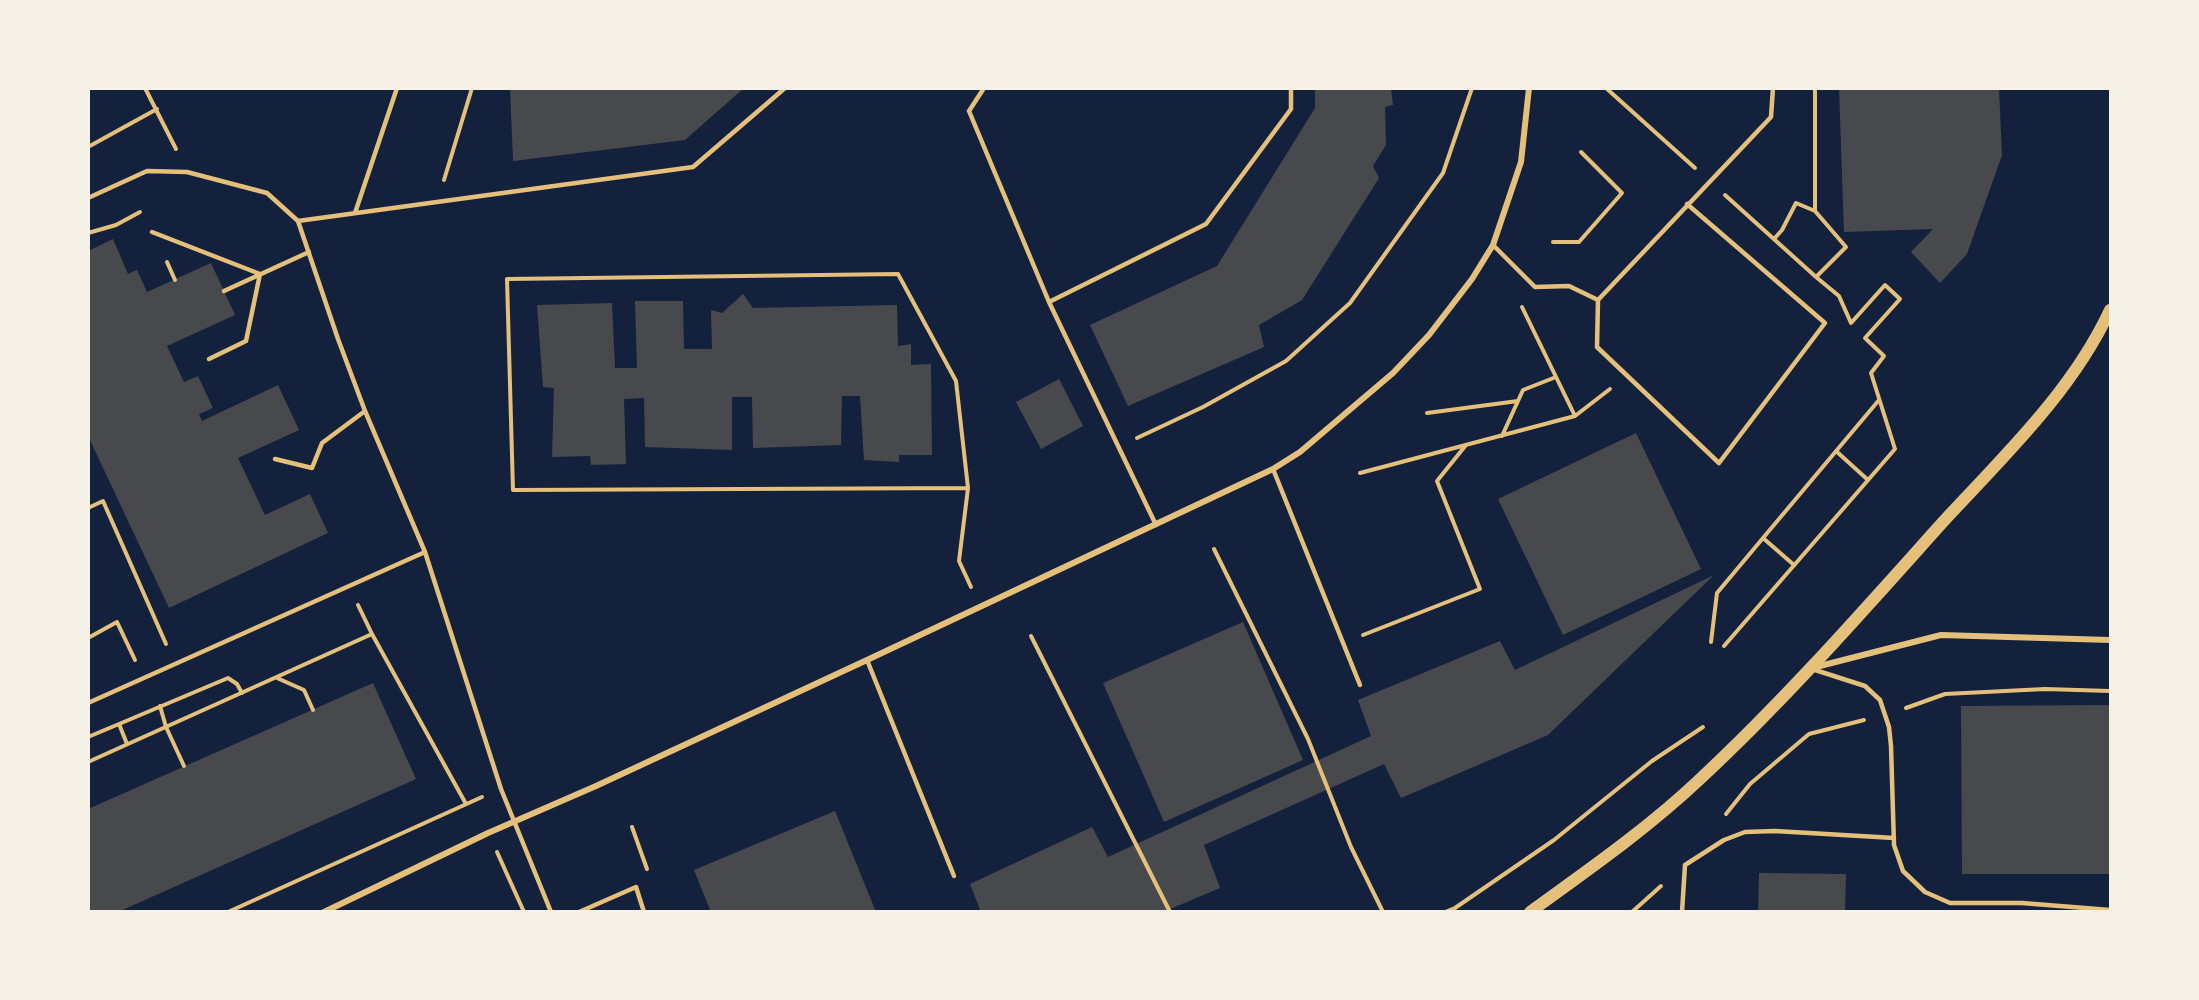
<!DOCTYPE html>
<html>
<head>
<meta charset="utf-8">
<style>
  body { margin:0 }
  #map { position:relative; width:2199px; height:1000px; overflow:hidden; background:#14213d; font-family:"PT Sans Narrow",sans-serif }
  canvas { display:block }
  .frame { position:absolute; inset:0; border:90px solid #f6f1e7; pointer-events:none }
</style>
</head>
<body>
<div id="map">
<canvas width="2199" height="1000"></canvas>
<div class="frame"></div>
</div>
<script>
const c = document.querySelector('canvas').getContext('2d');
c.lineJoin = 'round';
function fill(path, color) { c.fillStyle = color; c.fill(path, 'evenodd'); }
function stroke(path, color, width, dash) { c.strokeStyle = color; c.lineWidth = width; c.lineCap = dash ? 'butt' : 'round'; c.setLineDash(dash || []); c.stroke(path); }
fill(new Path2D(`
  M510 88H744L685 140 513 161Z
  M1315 88H1391L1393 105 1385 107 1386 145 1373 166 1379 178 1302 300 1259 325 1264 347 1128 406 1090 325 1217 266 1315 108Z
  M1839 88H1999L2002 155 1967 254 1940 283 1911 252 1933 229 1844 232Z
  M113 239 128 274 137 270 147 292 211 263 235 315 167 346 184 382 198 376 213 408 199 414 202 421 278 385 299 430 238 458 265 515 310 494 328 533 169 608 88 436V251Z
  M743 294 753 308 897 305 898 346 911 344V365L931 364 932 455H899V462L864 460 860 396H842L841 445 753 448 752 397H732V450L645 447 644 398 624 399 626 464 591 465 590 456 552 457 554 388 543 387 537 305 612 303 615 368H637L635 301H683L684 349H712L711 310 722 313Z
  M1059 379 1083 426 1041 449 1016 402Z
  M1636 433 1701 569 1563 635 1498 499Z
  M1714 575 1548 735 1401 798 1384 764 1204 845 1220 888 1163 912H981L970 884 1092 827 1108 857 1371 736 1358 700 1500 641 1515 670Z
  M1243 622 1303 760 1164 822 1103 683Z
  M373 683 416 779 118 912H88V809Z
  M2110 705V874H1962L1961 706Z
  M835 811 876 912H711L694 870Z
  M1759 873 1846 874 1845 912H1758Z`), '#48494c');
stroke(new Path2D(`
  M145 88 176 149
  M1606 88 1695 168
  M88 147 157 109
  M444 180 472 88
  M1725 195 1816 277
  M88 233 116 225 140 212
  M1774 239 1782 230 1796 203 1815 211
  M1553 242H1579L1622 193 1581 152
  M167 262 175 280
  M1522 307 1575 416
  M1427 413 1518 401
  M1502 436 1523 390 1556 377
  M1137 438 1203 407 1286 361 1350 303 1443 173 1472 88
  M1836 451 1868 480
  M1360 473 1575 416 1610 389
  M968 488 513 490 507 279 898 274 956 381 968 488 959 561 971 587
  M88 508 103 501 166 644
  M1214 549 1308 739 1351 847 1383 912
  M1794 565 1763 538 1879 400
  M358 605 372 634
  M1363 635 1480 589 1437 481 1466 445
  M1031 636 1170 912
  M88 638 117 622 135 660
  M1711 642 1717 593 1763 538
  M1724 646 1895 449 1871 373 1884 356 1865 338 1900 299 1885 285 1851 323 1839 296 1816 277 1846 247 1815 211V88
  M277 678 304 690 313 710
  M160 706 166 727 184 766
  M1906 708 1945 694 2045 689 2110 691
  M119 724 228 678 237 684 242 693
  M88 737 119 724 127 744
  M88 762 372 634 466 804
  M1726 814 1750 784 1809 734 1864 720
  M632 827 647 869
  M497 852 524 912
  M228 912 482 797
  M1445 912 1455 908 1554 840 1652 761 1703 727
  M1632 912 1661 886`), '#e5c07b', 4);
stroke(new Path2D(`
  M984 88 969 111 1049 302 1156 525
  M88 198 147 171 187 172 267 193 298 221 338 339 365 411 425 552 501 789 551 912
  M355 213 397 88
  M298 221 693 167 785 88
  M152 232 260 274 246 341 209 359
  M1493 245 1535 287 1569 286 1598 300 1771 117 1773 88
  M224 291 309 252
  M1598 300 1597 347 1719 463 1825 323 1687 204
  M1049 302 1206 224 1291 109V88
  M275 459 312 468 322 443 365 411
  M1273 469 1360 685
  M867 660 954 876
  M1812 669 1865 686 1880 700 1889 727 1891 746 1894 845 1903 871 1925 892 1950 903H2022L2110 910
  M88 703 425 552
  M579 912 636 887 644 912
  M1682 912 1685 865 1724 840 1745 832 1775 831 1894 838`), '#e5c07b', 4.5);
stroke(new Path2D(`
  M1816 667 1941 635 2110 640
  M324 912 488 833 596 786 867 660 1273 469 1300 452 1393 373 1429 335 1472 279 1493 245 1521 162 1529 88`), '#e5c07b', 6);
stroke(new Path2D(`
  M1530 912C1588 870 1647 829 1699 780 1785 700 1863 611 1942 523 2002 458 2072 392 2110 310`), '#e5c07b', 12);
</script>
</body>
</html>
